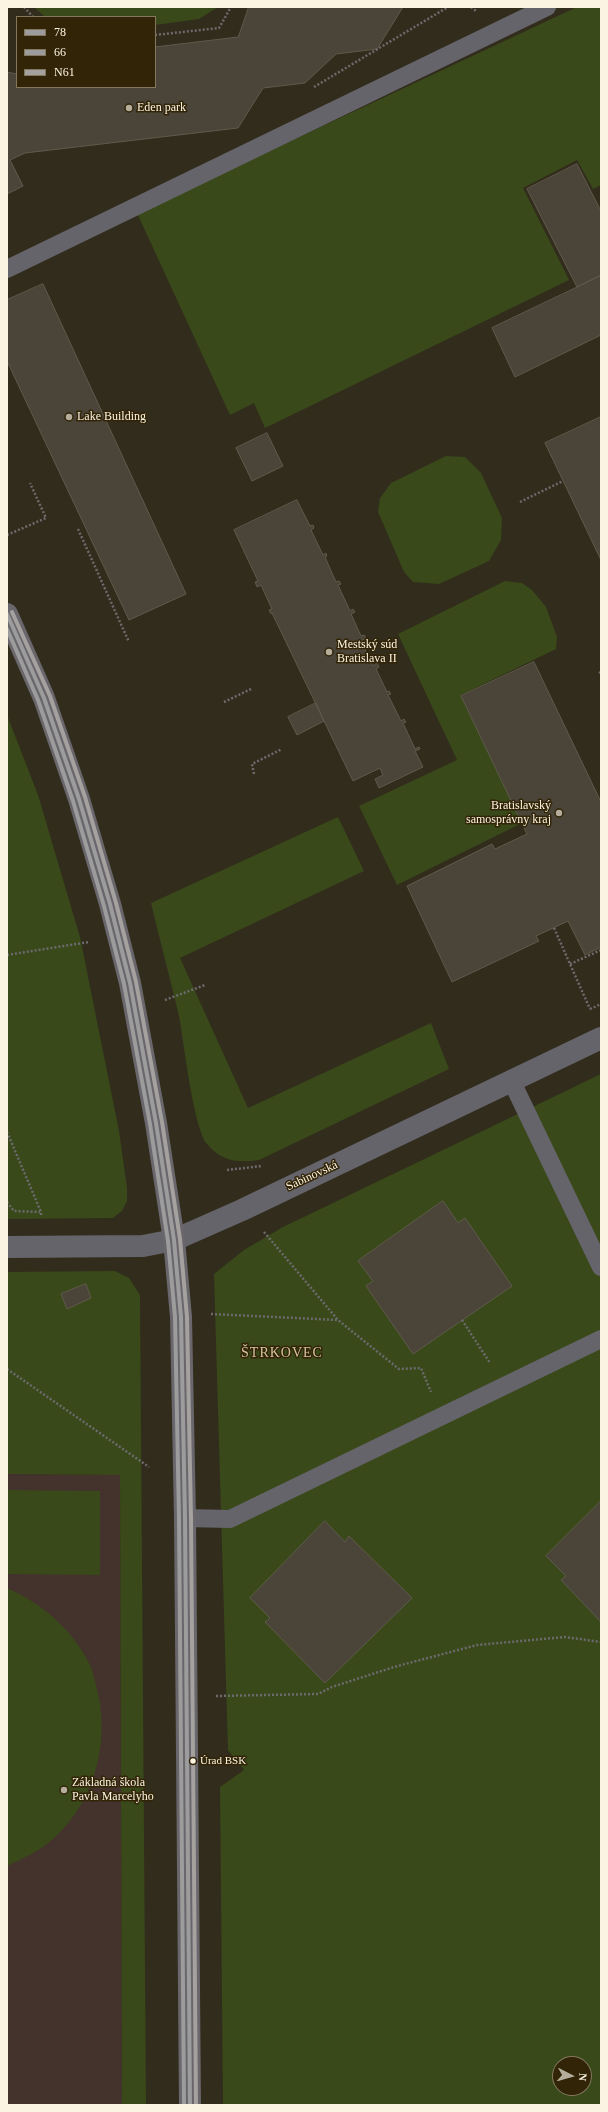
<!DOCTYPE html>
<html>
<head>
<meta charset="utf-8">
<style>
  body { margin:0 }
  #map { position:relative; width:608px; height:2112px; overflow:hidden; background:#322c1c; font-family:Georgia,serif }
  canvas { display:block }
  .frame { position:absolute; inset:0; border:8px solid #fcf4e3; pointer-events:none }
  .legend { position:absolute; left:16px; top:16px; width:140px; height:72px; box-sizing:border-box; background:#322507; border:1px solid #83785f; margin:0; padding:5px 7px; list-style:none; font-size:12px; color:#fcf4e3 }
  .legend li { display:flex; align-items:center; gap:8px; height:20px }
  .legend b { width:20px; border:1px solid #83785f }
  .north { position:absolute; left:552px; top:2056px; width:40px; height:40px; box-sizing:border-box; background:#322507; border:1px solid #83785f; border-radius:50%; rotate:96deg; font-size:11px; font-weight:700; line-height:16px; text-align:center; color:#fcf4e3 }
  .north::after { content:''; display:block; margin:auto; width:14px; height:18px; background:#b5ae9d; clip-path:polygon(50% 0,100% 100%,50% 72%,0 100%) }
</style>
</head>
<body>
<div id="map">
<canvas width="608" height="2112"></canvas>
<div class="frame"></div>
<ul class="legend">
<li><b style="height:5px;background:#9c9c9c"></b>78</li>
<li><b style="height:5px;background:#9c9c9c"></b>66</li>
<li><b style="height:5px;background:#a4a19f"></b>N61</li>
</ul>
<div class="north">N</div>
</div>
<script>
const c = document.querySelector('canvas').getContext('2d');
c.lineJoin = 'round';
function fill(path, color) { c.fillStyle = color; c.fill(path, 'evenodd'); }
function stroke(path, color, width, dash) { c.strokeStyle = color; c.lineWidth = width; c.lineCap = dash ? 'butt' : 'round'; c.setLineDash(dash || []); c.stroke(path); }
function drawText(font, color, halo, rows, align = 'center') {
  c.font = font + ' Georgia,serif'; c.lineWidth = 3; c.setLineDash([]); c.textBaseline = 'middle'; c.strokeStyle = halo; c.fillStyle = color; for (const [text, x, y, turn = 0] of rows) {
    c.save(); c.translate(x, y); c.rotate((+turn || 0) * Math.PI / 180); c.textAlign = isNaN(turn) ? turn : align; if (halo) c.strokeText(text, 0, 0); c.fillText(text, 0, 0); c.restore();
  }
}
fill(new Path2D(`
  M7 1474 120 1475 122 2105H7Z`), '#44322c');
fill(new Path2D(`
  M34 7H218L199 19 155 25V17H45Z
  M577 7H601V185L593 189 577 160 523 188 569 280 265 428 254 403 230 415 137 213Z
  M446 456 465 457 481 473 502 518 501 540 489 561 439 584 413 582 404 572 378 512 380 498 391 483Z
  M505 581 522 583 532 590 546 607 557 637 556 649 461 695 522 823 397 885 359 806 457 760 398 634Z
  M7 715 38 795 80 937 119 1131 127 1188V1201L122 1211 113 1218 7 1219Z
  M338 817 364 871 180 958 248 1108 431 1023 449 1069 259 1160C238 1163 222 1162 207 1144 193 1126 184 1042 179 1016 170 978 160 941 151 903Z
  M601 1074V2105H223L220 1787 244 1770 228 1750 214 1274 244 1250 283 1227ZM560 2064H584V2088H560Z
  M115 1271 129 1278 140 1295 146 2105H122L120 1475 7 1474V1272Z
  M7 1490 100 1491V1575L7 1574Z
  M7 1588C42 1603 73 1630 90 1665 93 1671 94 1679 96 1685 111 1739 96 1800 54 1838 40 1851 24 1858 7 1866Z`), '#39491a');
const building = new Path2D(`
  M249 7H403L377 49 336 54 305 83 263 88 238 128 25 153 10 160 23 186 7 194V72L17 74V87H155V47L238 37Z
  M577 164 601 211V275L577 287 527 189Z
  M601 276V335L515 377 492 328Z
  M43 284 186 594 129 620 7 361V300Z
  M601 417V560L545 443Z
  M267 433 283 466 252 481 236 448Z
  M297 500 310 526 313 525 314 528 311 530 323 555 326 553 327 556 325 557 336 582 339 581 341 584 338 585 350 611 353 609 355 612 351 614 361 636 364 635 366 638 361 641 373 666 377 663 379 667 376 669 387 692 389 691 391 694 388 695 401 721 404 719 406 722 403 723 415 749 419 747 420 749 415 751 423 767 379 788 375 779 383 775 380 768 353 781 272 613 271 614 269 610 272 609 261 585 257 587 255 582 258 581 234 530Z
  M534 662 601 802V947L585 955 568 921 536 936 539 941 452 982 407 886 492 844 495 849 527 834 461 696Z
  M316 703 324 721 297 735 288 717Z
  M443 1201 458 1223 465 1218 512 1286 413 1354 366 1286 373 1281 358 1261Z
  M86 1284 91 1298 67 1309 61 1294Z
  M601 1501V1622L561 1580 566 1576 546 1556Z
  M325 1521 345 1542 349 1536 412 1598 325 1683 265 1622 270 1618 250 1598Z`);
fill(building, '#4b4539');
stroke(building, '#5f5a4c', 1);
stroke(new Path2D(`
  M24 7 33 17
  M471 7 476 11
  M155 35 219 28 231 7
  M314 87 448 7
  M520 502 563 481
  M78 529 129 642
  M7 535 46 518 30 483
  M599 673 601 672
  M224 702 251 689
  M254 774 252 764 282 749
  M554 928 590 1009
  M7 955 89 942
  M570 964 601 950
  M165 1000 205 985
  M590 1009 601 1004
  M7 1132 41 1212V1217
  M227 1170 262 1166
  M7 1202 14 1211 40 1212
  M264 1232 338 1320 399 1369 421 1368 431 1392
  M211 1314 338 1320
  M462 1320 490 1363
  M7 1369 149 1467
  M216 1696 318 1694 332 1687 394 1667 477 1645 565 1637 601 1642`), '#6d6a6d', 2.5, [2, 2]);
stroke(new Path2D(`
  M7 269 547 7
  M512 1082 601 1267
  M185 1518 230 1519 601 1339`), '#66646b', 18);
stroke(new Path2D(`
  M7 1247 143 1246 174 1240 242 1210 601 1038`), '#66646b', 22);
stroke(new Path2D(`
  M7 614 44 698 79 799 110 904 130 983 156 1123 174 1240 181 1317 185 1518 190 2105`), '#69666c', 22);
stroke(new Path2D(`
  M7 614 44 698 79 799 110 904 130 983 156 1123 174 1240 181 1317 185 1518 190 2105`), '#9c9c9c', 4);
stroke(new Path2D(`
  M7 629 38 700 73 801 104 906 124 984 150 1124 168 1241 175 1317 179 1518 184 2105`), '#9c9c9c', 4);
stroke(new Path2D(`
  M12 612 50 696 85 797 116 903 136 982 162 1122 180 1239 187 1317 191 1518 196 2105`), '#a4a19f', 4);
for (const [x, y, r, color] of [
  [129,108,4,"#b5ae9d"],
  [69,417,4,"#b5ae9d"],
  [329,652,4,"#b5ae9d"],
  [559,813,4,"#b5ae9d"],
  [193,1761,3.5,"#fcf4e3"],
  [64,1790,4,"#b5ae9d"]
]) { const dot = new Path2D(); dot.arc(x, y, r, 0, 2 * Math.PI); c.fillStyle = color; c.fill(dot); stroke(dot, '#322507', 1.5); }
drawText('11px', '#fcf4e3', '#322507', [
  ["Úrad BSK",200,1761]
], 'left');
drawText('12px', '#fcf4e3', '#322507', [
  ["Eden park",137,108],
  ["Lake Building",77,417],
  ["Mestský súd",337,645],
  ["Bratislava II",337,659],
  ["Bratislavský",551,806,"right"],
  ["samosprávny kraj",551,820,"right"],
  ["Základná škola",72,1783],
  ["Pavla Marcelyho",72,1797]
], 'left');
drawText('12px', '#fcf4e3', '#322507', [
  ["Sabinovská",312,1176,-25]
]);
c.letterSpacing = '1px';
drawText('14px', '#d3c3a1', '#322507', [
  ["ŠTRKOVEC",282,1353]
]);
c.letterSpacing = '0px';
</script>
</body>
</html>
